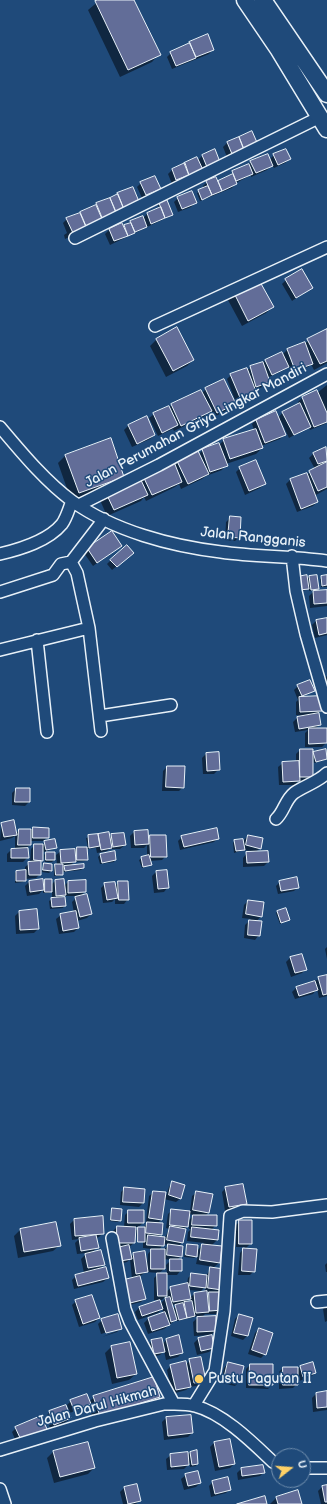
<!DOCTYPE html>
<html>
<head>
<meta charset="utf-8">
<style>
  body { margin:0 }
  #map { position:relative; width:327px; height:1504px; overflow:hidden; background:#1f4a7a; font-family:"Balsamiq Sans",sans-serif }
  canvas { display:block }
  .north { position:absolute; left:271px; top:1448px; width:40px; height:40px; box-sizing:border-box; background:#1f4a7a; border:1px solid #6f8dac; border-radius:50%; rotate:73deg; font-size:11px; font-weight:700; line-height:16px; text-align:center; color:#e8f1f8 }
  .north::after { content:''; display:block; margin:auto; width:14px; height:18px; background:#ffd166; clip-path:polygon(50% 0,100% 100%,50% 72%,0 100%) }
</style>
</head>
<body>
<div id="map">
<canvas width="327" height="1504"></canvas>
<div class="north">U</div>
</div>
<script>
const c = document.querySelector('canvas').getContext('2d');
c.lineJoin = 'round';
function fill(path, color) { c.fillStyle = color; c.fill(path, 'evenodd'); }
function stroke(path, color, width, dash) { c.strokeStyle = color; c.lineWidth = width; c.lineCap = dash ? 'butt' : 'round'; c.setLineDash(dash || []); c.stroke(path); }
function drawText(font, color, halo, rows, align = 'center') {
  c.font = font + ' "Balsamiq Sans",sans-serif'; c.lineWidth = 3; c.setLineDash([]); c.textBaseline = 'middle'; c.strokeStyle = halo; c.fillStyle = color; for (const [text, x, y, turn = 0] of rows) {
    c.save(); c.translate(x, y); c.rotate((+turn || 0) * Math.PI / 180); c.textAlign = isNaN(turn) ? turn : align; if (halo) c.strokeText(text, 0, 0); c.fillText(text, 0, 0); c.restore();
  }
}
fill(new Path2D(`
  M100 0H133L159 54 152 62 120 77 88 10Z
  M213 49 209 54 172 69 167 57 171 53Z
  M251 132 253 151 227 157 223 147 227 143Z
  M203 155 219 161 172 184 168 174 172 170 197 159 198 160Z
  M274 155 289 159 285 163 274 168 272 165 267 170 251 177V175L236 183 232 188 200 201 197 193 204 189 203 186 207 182H217L229 177 233 172 247 166 251 162 269 160Z
  M141 183 159 189 155 193 142 198 137 187Z
  M178 198 195 203 191 207 178 212 174 202Z
  M109 199 139 204 65 239 64 235 67 233 63 223 67 219Z
  M160 204 170 216 110 245 105 234 109 230 123 228 131 222 143 218 147 214 159 209 158 205Z
  M286 280 312 287 292 301 282 284Z
  M234 294 272 307 266 313 242 326 228 300Z
  M327 330V363L314 370 311 364 308 367 291 374 288 366 284 370 267 378 269 382 265 386 254 390 256 393 252 397 236 402 229 410 211 418 208 413 204 417 174 431 173 429 158 436 149 418 154 414 201 391 202 393 206 389 235 400 227 379 231 375 247 370 281 353 282 355 288 349 305 343Z
  M156 340 193 360 187 366 166 377 150 346Z
  M327 385V422L325 424 310 430 309 427 289 438 281 421H279L284 434 280 439 261 446 262 448 256 454 226 464 222 470 206 476 202 479 181 489 179 484 175 487 146 501 144 497 141 501 107 516 100 500 144 477 199 454 203 450 219 445 224 440 254 430 252 424 256 420 278 418 283 412 299 404 298 402 302 398 317 393Z
  M146 418 154 435 150 439 132 447 124 430 128 426Z
  M326 448 327 461 324 464 327 463V489L314 496 317 502 313 506 297 512 286 484 290 480 306 475 315 469 309 458 313 454Z
  M66 455 123 477 115 484 71 500 58 463Z
  M240 468 264 484 260 488 245 495 236 472Z
  M231 517 239 537 235 541 225 540 226 522Z
  M121 546 93 566 84 553 88 549Z
  M128 557 112 570 107 564 111 560Z
  M327 576V587H321L320 579Z
  M309 577 317 588 314 592 327 591V606L310 608 309 596 315 590 309 591V588L306 590 297 592Z
  M327 619V635L315 638 312 625 316 621Z
  M327 676V694L321 680Z
  M298 686 313 690 301 698 321 711 318 713 320 724 315 729 326 743 322 747H305V733L308 730 295 732 293 722 298 717 304 716 296 715V702L298 700 294 690Z
  M300 750 312 755 314 753 327 759 314 763 313 758 312 776 308 781H298L295 785H279L278 767 283 763H296V754Z
  M206 754 218 770 214 774H203L202 758Z
  M167 767 183 787 179 791H162L163 771Z
  M16 789 29 802 25 806 12 805V793Z
  M1 824 16 833 19 830H30V831L33 828 48 837 43 841H30V845L25 849 28 857 23 862H7V854L11 850H15V836L12 838 0 841Z
  M134 832 148 839 151 836 166 856 162 860 149 861 150 865 142 868 139 860 147 856V845L144 848H131L130 836Z
  M98 835 109 838 112 835 125 845 120 849H109L107 851 97 853 96 848 86 849 87 860 85 861 74 862 70 866 83 868 81 870 62 872 60 876H54V867L57 865 56 855 61 851 88 848 86 838Z
  M248 836 260 848 256 852 244 850 234 853 233 843 235 841 243 845 244 840Z
  M182 837 218 838 214 842 180 850 178 841Z
  M45 842 56 848 44 852 42 846V860L40 862V874L36 878 25 879 23 882 15 883V873L16 872 25 871V867L30 863 31 849 35 845H43Z
  M114 852 115 860 114 862 100 864 98 857 100 855Z
  M46 853 54 860 52 862H45L44 855Z
  M247 853 268 862 264 866 243 867V858Z
  M44 864 51 871 49 873 42 872Z
  M156 872 168 887 164 892 154 893 152 876Z
  M45 880 51 885 55 881H63L64 886 68 882 85 891 80 897 91 914 87 918 77 921 78 928 74 932 59 934 56 919 61 915 74 913 72 902 78 896H63L61 898 64 906 63 908 50 909 49 901 52 899V891L49 893H43V890L39 894 27 896 25 886 29 882 42 883Z
  M119 882 128 899 124 904H115V899L112 902 103 903 101 888 105 884 115 886Z
  M280 882 298 887 294 891 278 894 276 886Z
  M248 901 261 916 256 922 259 935 255 940 244 938 245 925 251 919 242 918 244 905Z
  M37 911 38 929 34 933 16 934 15 916 19 912Z
  M278 911 288 920 280 924 276 913Z
  M327 947V959L325 949Z
  M301 955 306 969 302 973 291 977 286 962 290 958Z
  M327 976V996L319 998 317 989 313 994 295 999 292 992 296 988Z
  M173 1182 181 1198 176 1202 164 1199 161 1220 157 1224 161 1234 158 1237 165 1238 169 1229 166 1228 168 1214 172 1210 190 1212 192 1196 197 1192 208 1213 205 1216 216 1225 211 1230 218 1231 217 1240 211 1246 219 1263 214 1267 196 1264 198 1255 194 1258 184 1257 187 1245 197 1251 204 1243 187 1241 188 1232 191 1229H189V1225L185 1228 182 1242 179 1246 181 1256 177 1260 181 1270 177 1275H166V1292L171 1288 187 1284 188 1278 192 1274 206 1276 211 1268 221 1289 217 1293H222L218 1314H205L202 1317 215 1331 211 1335 194 1336 193 1322 199 1316 177 1321V1319L164 1329 148 1334 144 1323 148 1319 164 1313 162 1309 158 1313 138 1320 135 1312 139 1308 160 1301V1304L165 1299 163 1300 168 1298 167 1295 162 1300H154V1278L159 1273 146 1272 140 1276 145 1298 141 1302 126 1306 132 1279 130 1259 127 1262 116 1265 113 1253 119 1247H113V1231L117 1227H124L125 1215 129 1211 143 1223 138 1227H135L134 1243 129 1247 131 1257 134 1254 147 1266 148 1254 152 1249 143 1248V1241H137L136 1230 143 1228 148 1222H146L149 1196 154 1192 165 1199 169 1187ZM189 1214 194 1215 188 1221ZM163 1244 169 1245 164 1249 159 1250ZM164 1259 171 1260 166 1265 167 1274H158L164 1269ZM205 1287V1293L194 1294 190 1298 188 1290 201 1291ZM206 1292 211 1293 207 1296ZM190 1298V1302H186ZM178 1304 173 1309 172 1305Z
  M125 1188 143 1203 139 1207 120 1205 121 1192Z
  M226 1188 246 1203 242 1207 225 1211 222 1192Z
  M112 1209 120 1220 118 1222 110 1221Z
  M74 1220 103 1233 99 1237 96 1238 97 1247 92 1253 103 1265 98 1270 108 1278 103 1282 74 1289 72 1280 76 1276 84 1273 81 1259 87 1253 77 1254 75 1243 79 1239 72 1240 70 1224Z
  M240 1221 251 1243 245 1249 254 1271 250 1275H238L240 1253 245 1247H236V1225Z
  M20 1230 60 1245 53 1251 18 1258 14 1236Z
  M327 1263V1272H326L325 1265Z
  M76 1301 99 1318 95 1322 79 1327 72 1305Z
  M327 1305V1321L325 1322 323 1309Z
  M239 1315 247 1336 243 1340 231 1336 235 1319Z
  M102 1320 121 1328 117 1332 102 1337 117 1331V1329L101 1334 98 1324Z
  M259 1329 265 1354 261 1358 248 1354 255 1333Z
  M198 1339 213 1348 209 1352 197 1355 194 1343Z
  M166 1340 182 1353 178 1357 166 1360 164 1351 160 1355 151 1357 148 1345 152 1341 163 1344Z
  M129 1343 136 1374 129 1380 112 1384 105 1353 111 1347Z
  M190 1360 205 1381 201 1385 190 1387 186 1390 172 1394 167 1370 171 1366 186 1365Z
  M228 1363 243 1367 239 1382 235 1386 221 1383 224 1368Z
  M250 1365H272V1385L268 1389 246 1388V1369Z
  M300 1367 315 1373 311 1377 299 1381 297 1375V1384L293 1388 279 1389V1372L283 1368 297 1370Z
  M327 1392V1410L313 1412 312 1398 316 1394Z
  M94 1397H159L153 1403 94 1422 88 1405 70 1413 67 1405 71 1401 89 1402Z
  M50 1412 70 1418 66 1422 50 1428 46 1416Z
  M166 1418 192 1433 188 1437 164 1440 162 1422Z
  M16 1428 46 1429 41 1433 17 1444 12 1432Z
  M214 1443 234 1464 230 1468 215 1471 210 1447Z
  M53 1452 94 1468 88 1474 54 1483 47 1458Z
  M190 1452 197 1464 196 1466 190 1467V1463L184 1469 167 1470 166 1459 171 1455H187Z
  M241 1469 264 1472 260 1476 238 1480 237 1473Z
  M186 1475 200 1483 196 1487 184 1490 181 1479Z
  M213 1482 230 1489 226 1493 211 1497 209 1486Z
  M327 1486V1504H321L318 1491 322 1487Z
  M124 1488 140 1500 136 1504H123L120 1492Z
  M297 1491 301 1504H270L276 1498Z`), '#0007');
const building = new Path2D(`
  M98 0H134L161 55 128 70 95 1Z
  M208 34 214 50 196 57 189 42Z
  M190 43 196 58 176 66 170 52Z
  M252 131 259 147 245 153 239 137Z
  M239 137 244 149 232 154 227 142Z
  M215 149 220 162 207 167 202 155Z
  M286 149 291 159 278 165 273 154Z
  M268 154 273 166 256 173 250 161Z
  M197 157 204 172 190 178 184 163Z
  M185 163 189 175 176 180 172 169Z
  M249 164 253 174 236 181 232 171Z
  M233 174 237 184 222 191 218 181Z
  M155 176 161 189 146 195 140 182Z
  M216 177 222 191 212 195 206 181Z
  M208 186 212 195 202 200 198 190Z
  M133 187 140 204 125 211 117 193Z
  M192 191 197 203 182 209 177 197Z
  M118 194 124 210 116 213 110 198Z
  M110 198 117 214 103 220 96 203Z
  M167 200 173 215 165 218 159 203Z
  M96 205 102 219 86 226 80 212Z
  M161 207 165 218 151 224 147 213Z
  M80 213 86 227 73 233 66 218Z
  M143 216 147 227 135 232 130 221Z
  M122 223 128 236 114 241 109 229Z
  M131 223 135 233 128 236 124 225Z
  M302 269 313 288 296 298 285 279Z
  M259 280 274 307 248 321 234 293Z
  M177 327 194 360 173 371 156 339Z
  M327 329V361L320 364 307 339Z
  M305 342 313 364 295 370 287 349Z
  M282 352 289 367 272 375 265 360Z
  M263 362 270 382 256 387 250 366Z
  M247 368 257 394 241 400 230 374Z
  M224 379 236 404 217 413 205 388Z
  M201 390 212 411 181 426 171 404Z
  M317 390 327 413V422L314 427 302 397Z
  M300 403 311 427 294 435 282 412Z
  M169 406 178 425 162 433 153 413Z
  M276 411 286 435 265 443 256 420Z
  M147 416 155 435 137 444 128 425Z
  M256 429 263 448 230 459 223 439Z
  M111 438 124 477 79 493 65 455Z
  M219 443 228 466 210 472 202 449Z
  M326 447 327 461 318 464 313 453Z
  M198 451 209 474 188 484 177 461Z
  M256 460 266 484 249 491 239 467Z
  M174 462 182 482 152 495 143 476Z
  M327 462V487L318 491 309 471Z
  M307 473 318 502 301 509 290 479Z
  M140 478 148 495 114 510 106 493Z
  M230 516 241 517 240 538 228 537Z
  M112 531 122 546 97 563 87 548Z
  M127 545 134 553 117 567 110 560Z
  M307 575 309 589 299 590 297 577Z
  M317 575 319 589 311 590 309 576Z
  M327 575V585L322 586 321 576Z
  M327 590V603L314 604 313 591Z
  M327 618V633L319 635 316 620Z
  M310 680 315 691 302 696 297 685Z
  M322 696V711L300 712 299 697Z
  M319 713 321 725 299 729 297 717Z
  M309 728H327V743L309 744Z
  M300 749H313V777H300Z
  M326 749 327 759 316 762 313 752Z
  M219 752 220 770 207 771 206 753Z
  M299 761 300 781 283 782 282 762Z
  M167 766H185L184 788 166 787Z
  M16 788H30V802H15Z
  M14 820 17 835 4 837 1 823Z
  M33 827 49 828V838H33Z
  M217 828 219 839 184 847 181 836Z
  M19 829H31V845H18Z
  M148 830 149 844 135 845 134 831Z
  M109 832 112 848 101 850 98 834Z
  M124 833 126 845 113 847 111 834Z
  M98 834 100 846 89 848 88 835Z
  M150 835H166L167 857H151Z
  M248 835 263 838 261 849 246 845Z
  M55 839 57 848 46 850 44 841Z
  M243 839 245 850 236 851 234 840Z
  M34 844H43V861L34 860Z
  M77 847H87L88 860H77Z
  M28 848 29 858H11V849Z
  M75 849 76 862 61 863 60 850Z
  M115 851 116 860 102 863 100 854Z
  M268 851 269 862 247 863 246 852Z
  M46 852H55V860H46Z
  M149 855 152 865 143 867 141 857Z
  M41 861V875H29L28 862Z
  M44 863 52 864V871L43 870Z
  M55 864H63V875H56Z
  M84 864V868L65 871 64 866Z
  M26 870V881H16V871Z
  M167 870 169 888 158 889 156 871Z
  M297 877 299 888 281 891 279 881Z
  M43 879 44 890 30 892 29 881Z
  M45 879H52V892H45Z
  M64 879 66 895 56 896 55 880Z
  M86 880V892L68 893V881Z
  M118 881H128L129 900H119Z
  M115 882 118 898 107 900 104 883Z
  M87 894 92 914 80 917 75 897Z
  M65 897 66 906 52 907 51 898Z
  M248 900 264 902 262 917 246 914Z
  M286 908 290 920 281 923 277 911Z
  M37 909 39 929 20 930 19 911Z
  M76 911 79 928 63 931 60 914Z
  M249 920 262 921 260 936 248 935Z
  M302 954 307 970 295 973 290 957Z
  M327 975V994L323 995 318 977Z
  M315 981 318 990 299 996 296 987Z
  M172 1181 185 1185 181 1199 169 1195Z
  M243 1184 247 1204 229 1207 225 1187Z
  M124 1187 145 1189 144 1203 123 1202Z
  M153 1191 166 1192 162 1220 149 1218Z
  M196 1191 213 1194 209 1213 193 1210Z
  M112 1208 122 1209 121 1221 111 1220Z
  M171 1209 190 1211 188 1227 170 1225Z
  M128 1210H144V1223H128Z
  M193 1215H217V1226L192 1225Z
  M103 1216 104 1234 75 1236 74 1219Z
  M239 1220H252V1244H239Z
  M56 1222 61 1246 24 1252 20 1229Z
  M147 1222 163 1223 162 1235 146 1233Z
  M117 1226 136 1227 135 1243H117Z
  M170 1226 186 1229 183 1243 167 1240Z
  M138 1227H145V1242H138Z
  M192 1227 219 1230 218 1240 191 1237Z
  M96 1235 99 1248 81 1251 79 1238Z
  M148 1235 165 1237 164 1246 147 1245Z
  M168 1244 183 1246 182 1257 167 1255Z
  M187 1244 198 1245 197 1257 186 1255Z
  M202 1244 222 1246 220 1263 200 1260Z
  M129 1245 132 1259 120 1261 117 1248Z
  M243 1248 257 1249 255 1272 242 1271Z
  M151 1249H165V1269H151Z
  M101 1250 105 1265 88 1268 85 1254Z
  M145 1251 148 1272 136 1274 133 1253Z
  M170 1259H182V1271H170Z
  M106 1267 109 1278 78 1286 75 1275Z
  M210 1267 224 1269 222 1290 208 1288Z
  M157 1273H167V1296H158Z
  M191 1273 207 1275 206 1288 190 1286Z
  M140 1276 146 1299 130 1303 124 1280Z
  M188 1283 191 1299 173 1302 170 1287Z
  M207 1291 209 1312 196 1313 194 1293Z
  M209 1292H222L223 1310 210 1311Z
  M92 1295 100 1318 83 1324 75 1300Z
  M170 1297 177 1320 171 1322 165 1298Z
  M160 1300 163 1309 142 1316 139 1307Z
  M192 1301 195 1316 187 1318 184 1302Z
  M183 1303 187 1318 179 1320 175 1305Z
  M165 1312 170 1325 152 1331 148 1318Z
  M118 1314 122 1329 106 1333 101 1319Z
  M239 1314 253 1318 248 1336 234 1333Z
  M216 1316V1331L197 1332V1317Z
  M259 1328 273 1333 266 1355 252 1350Z
  M179 1335 183 1353 170 1356 166 1339Z
  M212 1335 214 1348 201 1351 198 1338Z
  M162 1338 165 1352 154 1354 151 1340Z
  M130 1342 137 1374 117 1378 111 1346Z
  M201 1357 206 1381 194 1383 189 1359Z
  M186 1361 191 1387 176 1390 170 1365Z
  M228 1362 244 1366 240 1382 224 1379Z
  M313 1362 316 1373 303 1377 300 1366Z
  M250 1364H273V1385H249Z
  M283 1367H298V1385H283Z
  M154 1377 160 1397 100 1416 93 1396Z
  M327 1391V1407L317 1408 316 1393Z
  M87 1394 91 1404 74 1410 70 1400Z
  M66 1405 71 1418 54 1425 49 1411Z
  M191 1415 193 1433 168 1436 166 1417Z
  M41 1416 47 1429 21 1440 15 1427Z
  M230 1439 235 1464 219 1467 214 1442Z
  M88 1442 95 1468 60 1477 53 1451Z
  M197 1450 198 1464 192 1465 190 1452Z
  M188 1452 189 1465 171 1467 170 1454Z
  M263 1465 265 1473 242 1476 241 1468Z
  M198 1471 201 1483 188 1486 185 1474Z
  M228 1477 231 1490 215 1494 212 1481Z
  M137 1484 141 1501 128 1504 124 1487Z
  M327 1485V1502H325L322 1486Z
  M298 1490 302 1504H278L276 1497Z
  M265 1496 267 1504H237Z`);
fill(building, '#626d98');
stroke(building, '#e8f1f8', 1);
const minor = new Path2D(`
  M75 238 320 117
  M155 326 327 247
  M0 427C22 453 45 481 72 501 114 531 171 546 221 552 256 557 291 556 327 561
  M79 505 159 465 327 374
  M0 554C21 549 48 541 62 524 67 517 69 508 72 501
  M292 556 296 591 306 634 327 707
  M71 562 77 573 89 628 101 731
  M0 592 53 575 61 564 71 562 104 519
  M37 640 47 732
  M0 650 89 628
  M100 716 171 705
  M276 819C284 812 285 800 294 793 304 786 318 782 327 773
  M112 1238 125 1309 130 1322 174 1404
  M317 1302 327 1301
  M194 1405 215 1371 224 1311 230 1216 243 1211 272 1212 327 1205
  M0 1450 95 1421 164 1404C174 1404 186 1403 195 1406 223 1413 253 1443 273 1462L279 1465
  M303 1468H327
  M0 1489 5 1504`);
const highway = new Path2D(`
  M245 0 279 50 327 129
  M263 0 327 94`);
stroke(minor, '#e8f1f8', 14);
stroke(highway, '#e8f1f8', 19);
stroke(minor, '#1f4a7a', 11);
stroke(highway, '#1f4a7a', 16);
for (const [x, y, r, color] of [
  [199,1379,5,"#ffd166"]
]) { const dot = new Path2D(); dot.arc(x, y, r, 0, 2 * Math.PI); c.fillStyle = color; c.fill(dot); stroke(dot, '#1f4a7a', 1.5); }
drawText('14px', '#e8f1f8', '#1f4a7a', [
  ["Jalan Perumahan Griya Lingkar Mandiri",196,426,-28],
  ["Jalan Rangganis",253,538,6],
  ["Jalan Darul Hikmah",97,1407,-15]
]);
drawText('14px', '#e8f1f8', '#1f4a7a', [
  ["Pustu Pagutan II",208,1379]
], 'left');
</script>
</body>
</html>
